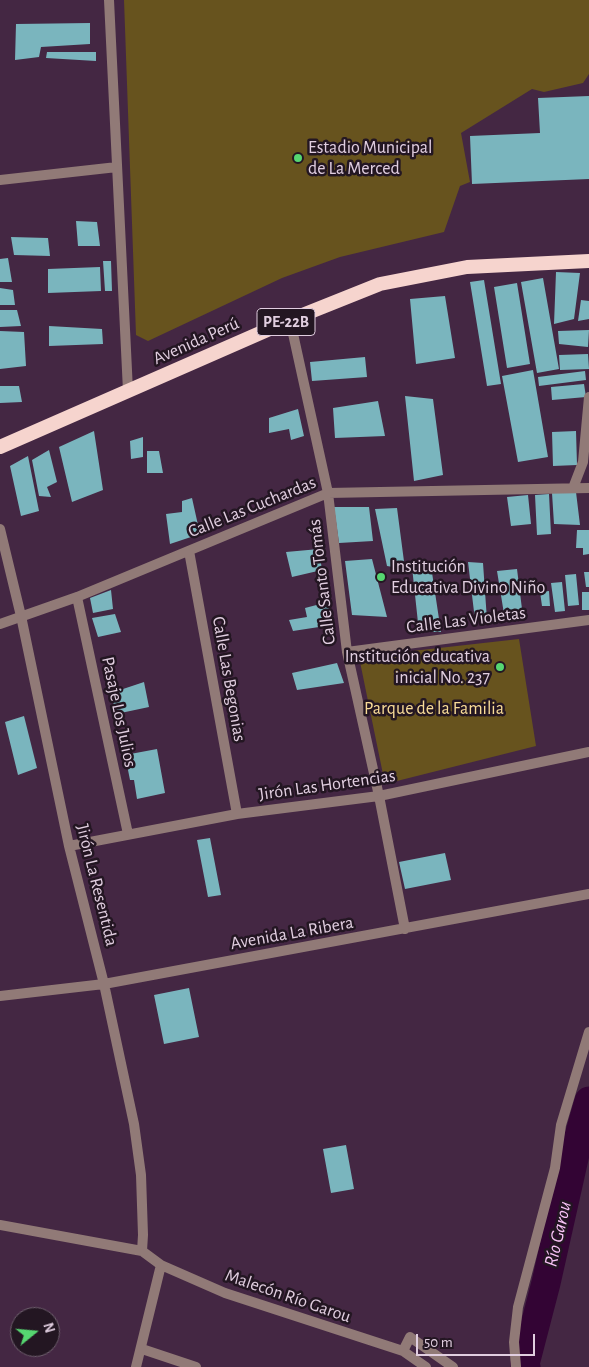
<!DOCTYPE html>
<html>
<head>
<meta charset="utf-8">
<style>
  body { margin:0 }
  #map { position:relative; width:589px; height:1367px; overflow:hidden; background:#442743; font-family:"Alegreya Sans",sans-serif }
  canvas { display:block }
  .north { position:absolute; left:10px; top:1307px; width:50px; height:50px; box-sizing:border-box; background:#231622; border:1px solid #6f606e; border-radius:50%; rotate:73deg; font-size:14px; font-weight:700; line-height:20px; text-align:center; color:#e1cee0 }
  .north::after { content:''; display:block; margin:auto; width:18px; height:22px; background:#56d671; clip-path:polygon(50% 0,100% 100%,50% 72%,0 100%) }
  .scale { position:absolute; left:416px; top:1334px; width:119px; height:22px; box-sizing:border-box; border:2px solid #e1cee0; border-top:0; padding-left:6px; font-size:15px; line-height:18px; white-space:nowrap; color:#e1cee0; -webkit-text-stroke:4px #231622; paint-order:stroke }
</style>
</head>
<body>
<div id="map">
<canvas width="589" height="1367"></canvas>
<div class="north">N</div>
<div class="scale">50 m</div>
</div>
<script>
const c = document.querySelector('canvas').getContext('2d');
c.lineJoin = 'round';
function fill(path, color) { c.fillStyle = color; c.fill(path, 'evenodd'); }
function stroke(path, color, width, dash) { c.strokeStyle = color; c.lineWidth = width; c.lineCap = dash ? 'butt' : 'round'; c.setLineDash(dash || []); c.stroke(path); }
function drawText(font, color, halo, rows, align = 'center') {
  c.font = font + ' "Alegreya Sans",sans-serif'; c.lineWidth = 5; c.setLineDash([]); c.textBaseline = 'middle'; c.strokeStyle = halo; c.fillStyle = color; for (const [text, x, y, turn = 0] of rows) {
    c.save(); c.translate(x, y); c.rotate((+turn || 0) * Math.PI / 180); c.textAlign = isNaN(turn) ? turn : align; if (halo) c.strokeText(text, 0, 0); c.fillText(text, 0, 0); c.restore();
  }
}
fill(new Path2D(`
  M124 0H589V74L583 83 544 92 532 89 461 133 470 182 460 186 444 232 340 257 282 278 148 341 136 335Z
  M519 639 536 746 385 784 359 657Z`), '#67531e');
stroke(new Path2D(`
  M526 1367 525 1364 546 1283 579 1136 589 1101`), '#330434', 29);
fill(new Path2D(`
  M90 23V44L41 47 39 57 15 60 16 24Z
  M47 52H96V61L46 58Z
  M589 96V179L472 184 470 136 540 133 538 98Z
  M76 221 97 222 100 246H78Z
  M11 237 48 238 50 256 14 255Z
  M8 258 12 282H0V259Z
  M103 261H111L112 291H105Z
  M100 267 101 291 48 293V269Z
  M556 272 580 273 574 319 554 324Z
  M543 278 559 369 537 373 521 282Z
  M484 280 501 384 487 386 470 282Z
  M517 283 530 364 507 368 494 287Z
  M0 288 13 290 15 305H0Z
  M445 296 455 358 416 364 410 299Z
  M581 300 589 301V319L578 321Z
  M0 310H17L21 326 0 327Z
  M49 326 102 329 103 344 49 346Z
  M589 330 588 347 559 344 558 331Z
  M0 331 24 332 26 366 0 369Z
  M588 354 589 369 560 370 559 355Z
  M365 357 367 377 312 381 310 362Z
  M533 370 548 457 518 462 502 376Z
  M585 371 586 380 539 386 538 377Z
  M584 384 586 397 552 400 551 387Z
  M0 386H19L22 402 0 403Z
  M405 396 433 399 443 475 414 481Z
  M378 401 385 436 335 438 333 408Z
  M298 409 304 436 291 440 289 429 269 433V418Z
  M94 431 103 490 72 502 59 447Z
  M576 431 577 465 553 466 552 432Z
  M143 437V457L131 459 130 441Z
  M49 450 57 482 47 487 51 497 39 496 32 460Z
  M147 451H159L163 473H147Z
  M28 456 39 511 21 516 10 466Z
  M576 492 580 525 554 524 552 493Z
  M549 494 551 534 537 535 535 495Z
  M528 495 531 524 511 526 507 497Z
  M192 498 200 534 170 544 166 514 182 512V501Z
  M334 507H369L373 541 339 543Z
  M397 508 405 569 387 566 375 509Z
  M577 530H589V554L583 555V548H576Z
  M319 549 322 570 292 577 286 552Z
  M372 559 387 617 352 615 345 561Z
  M468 562 483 563 487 620H475Z
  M431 566 441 632H419L412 567Z
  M517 569 523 617 505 620 497 571Z
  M584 572H589V587H586Z
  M576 574 579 605 568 606 565 575Z
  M562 582 565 611 555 612 551 583Z
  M111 590 113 609 93 613 90 598Z
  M549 591 550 606H542L540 592Z
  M582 592H589V610H582Z
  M328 602 332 625 293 631 289 620 307 617 305 608Z
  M115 614 121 632 98 637 92 618Z
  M337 663 344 683 297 690 292 673Z
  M144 682 149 707 116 714 111 693Z
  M24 716 37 768 18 775 5 722Z
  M157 749 165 793 137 799 134 780H130L125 755Z
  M210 838 221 895 208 897 197 840Z
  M445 853 451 880 405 889 399 862Z
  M189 988 199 1037 164 1044 154 995Z
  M346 1145 354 1189 331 1193 323 1149Z`), '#7ab5be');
stroke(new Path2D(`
  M109 0 128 391
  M0 180 117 167
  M290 320 328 493 347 652 379 796 405 929
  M573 488 583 462 589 397
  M0 529 21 616 69 846 104 984 134 1124 141 1175 143 1235 142 1251
  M189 551 237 814
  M77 597 128 834
  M0 624 77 597 328 493 589 488
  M347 652 589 620
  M69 846 237 814 379 796 589 752
  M0 996 104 984 589 894
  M0 1225 142 1251 161 1265 225 1293 403 1351 426 1367
  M142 1349 196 1367
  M403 1351 410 1337 453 1367
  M136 1367 161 1265
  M516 1367 514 1342 518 1307 555 1168 561 1125 589 1032`), '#917a77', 10);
stroke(new Path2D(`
  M0 447 290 320 380 284 467 267 589 261`), '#f6d4ce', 14);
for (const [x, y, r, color] of [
  [298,158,5,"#56d671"],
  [381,577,5,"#56d671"],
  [500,667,5,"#56d671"]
]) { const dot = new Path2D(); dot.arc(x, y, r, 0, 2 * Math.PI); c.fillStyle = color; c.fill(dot); stroke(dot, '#231622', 2); }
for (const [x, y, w] of [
  [286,322,58]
]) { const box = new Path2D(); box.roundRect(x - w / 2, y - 13.5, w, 27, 4); c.fillStyle = '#231622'; c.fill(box); stroke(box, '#e1cee0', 1); }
drawText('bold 16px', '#e1cee0', null, [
  ["PE-22B",286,322]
]);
drawText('18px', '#e1cee0', '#231622', [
  ["Estadio Municipal",308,148],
  ["de La Merced",308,169],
  ["Institución",391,567],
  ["Educativa Divino Niño",391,588],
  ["Institución educativa",490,657,"right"],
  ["inicial No. 237",490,678,"right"]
], 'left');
drawText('18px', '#e1cee0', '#231622', [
  ["Avenida Perú",196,341,-24],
  ["Calle Las Cuchardas",252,507,-22],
  ["Calle Santo Tomás",322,582,-97],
  ["Calle Las Violetas",466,620,-7],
  ["Calle Las Begonias",229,679,80],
  ["Pasaje Los Julios",119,712,78],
  ["Jirón Las Hortencias",327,785,-8],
  ["Jirón La Resentida",97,885,76],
  ["Avenida La Ribera",292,933,-10],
  ["Malecón Río Garou",288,1296,19]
]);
drawText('18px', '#f9dc98', '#231622', [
  ["Parque de la Familia",434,709]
]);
drawText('italic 19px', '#fac4f8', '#231622', [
  ["Río Garou",558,1234,-77]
]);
</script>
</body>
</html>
